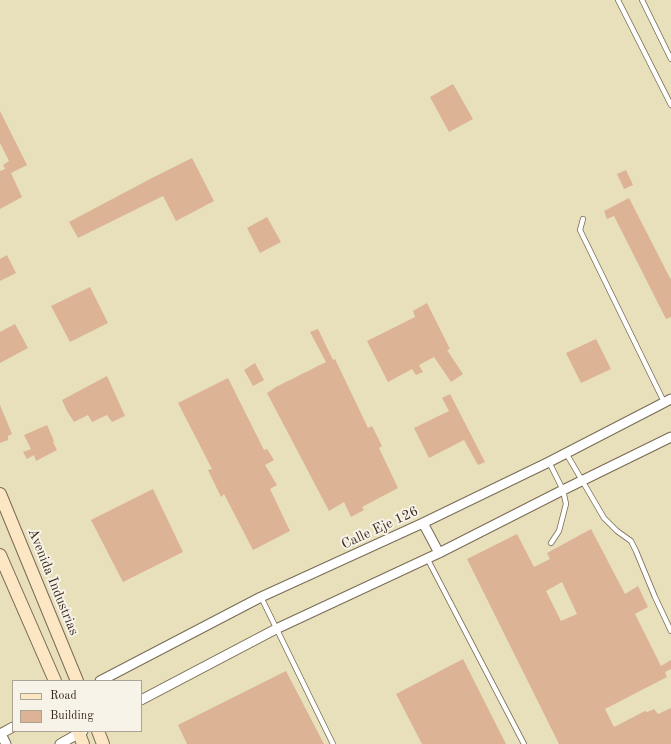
<!DOCTYPE html>
<html>
<head>
<meta charset="utf-8">
<style>
  body { margin:0 }
  #map { position:relative; width:671px; height:744px; overflow:hidden; background:#e8e0bb; font-family:"Old Standard TT",serif }
  canvas { display:block }
  .legend { position:absolute; left:12px; top:680px; width:130px; height:52px; box-sizing:border-box; background:#f7f3e8; border:1px solid #aca397; margin:0; padding:5px 7px; list-style:none; font-size:12px; color:#3b2a1e }
  .legend li { display:flex; align-items:center; gap:8px; height:20px }
  .legend b { width:20px; border:1px solid #aca397 }
</style>
</head>
<body>
<div id="map">
<canvas width="671" height="744"></canvas>
<ul class="legend">
<li><b style="height:5px;background:#fce6c4"></b>Road</li>
<li><b style="height:11px;background:#dcb395"></b>Building</li>
</ul>
</div>
<script>
const c = document.querySelector('canvas').getContext('2d');
c.lineJoin = 'round';
function fill(path, color) { c.fillStyle = color; c.fill(path, 'evenodd'); }
function stroke(path, color, width, dash) { c.strokeStyle = color; c.lineWidth = width; c.lineCap = dash ? 'butt' : 'round'; c.setLineDash(dash || []); c.stroke(path); }
function drawText(font, color, halo, rows, align = 'center') {
  c.font = font + ' "Old Standard TT",serif'; c.lineWidth = 4; c.setLineDash([]); c.textBaseline = 'middle'; c.strokeStyle = halo; c.fillStyle = color; for (const [text, x, y, turn = 0] of rows) {
    c.save(); c.translate(x, y); c.rotate((+turn || 0) * Math.PI / 180); c.textAlign = isNaN(turn) ? turn : align; if (halo) c.strokeText(text, 0, 0); c.fillText(text, 0, 0); c.restore();
  }
}
fill(new Path2D(`
  M453 84 473 119 449 132 430 97Z
  M0 111 27 165 11 173 22 197 0 209V171L5 169 3 165 9 161 0 143Z
  M192 158 214 201 176 221 163 196 78 238 69 222 152 178Z
  M626 170 633 185 624 189 617 174Z
  M629 198 671 280V317L666 319 614 216 607 219 604 211Z
  M267 217 281 242 260 253 247 228Z
  M7 255 16 273 0 281V259Z
  M90 287 108 323 70 342 51 306Z
  M427 303 450 349 447 350 463 374 451 382 434 357 419 365 423 372 416 375 412 369 388 382 367 341 415 317 413 311Z
  M15 324 28 348 0 363V332Z
  M318 329 333 360 335 359 368 428 372 426 382 446 379 448 398 488 362 507 364 510 351 517 344 502 329 511 267 393 276 387 326 362 310 332Z
  M596 339 611 369 581 383 566 353Z
  M255 363 264 380 253 386 244 370Z
  M107 376 125 416 112 422 107 415 92 422 88 415 74 422 67 411 62 400Z
  M228 378 264 450 267 449 274 460 265 465 277 485 270 489 290 531 253 550 224 494 221 497 208 470 212 469 178 403Z
  M450 394 485 462 478 465 464 440 429 458 414 428 449 411 442 398Z
  M0 405 12 434 8 436V440L0 443Z
  M47 425 54 441 53 442 57 450 36 461 34 455 27 459 23 452 31 449 24 435Z
  M153 489 183 552 123 582 91 520Z
  M591 529 625 594 638 586 648 607 635 614 661 666 671 660V669L665 672 667 677 605 709 614 727 645 711 647 712 654 709 658 714 671 708V744H559L467 559 517 534 534 567 550 559 547 553ZM562 582 577 614 561 621 546 591Z
  M463 659 506 744H422L396 694Z
  M286 671 324 744H187L178 725Z`), '#dcb395');
const service = new Path2D(`
  M618 0 671 105
  M642 0 671 59
  M583 219 580 230 664 402
  M566 453 604 518 617 531 631 541 636 551 655 597 671 631
  M549 462 563 490 566 504 559 531 551 543
  M427 558 524 744
  M261 597 333 744`);
const minor = new Path2D(`
  M423 523 439 553
  M100 681 261 597 423 523 549 462 671 399
  M141 700 276 629 439 553 563 490 671 437
  M0 734 13 727
  M1 734 6 744
  M60 744 83 731`);
const secondary = new Path2D(`
  M0 494 77 681
  M0 555 55 681
  M78 731 83 744
  M98 731 103 744`);
stroke(service, '#786a55', 6);
stroke(minor, '#786a55', 11);
stroke(secondary, '#786a55', 14);
stroke(service, '#fff', 4.5);
stroke(minor, '#fff', 9);
stroke(secondary, '#fce6c4', 12);
drawText('14px', '#3b2a1e', '#f7f3e8', [
  ["Calle Eje 126",380,528,-25],
  ["Avenida Industrias",53,582,68]
]);
</script>
</body>
</html>
